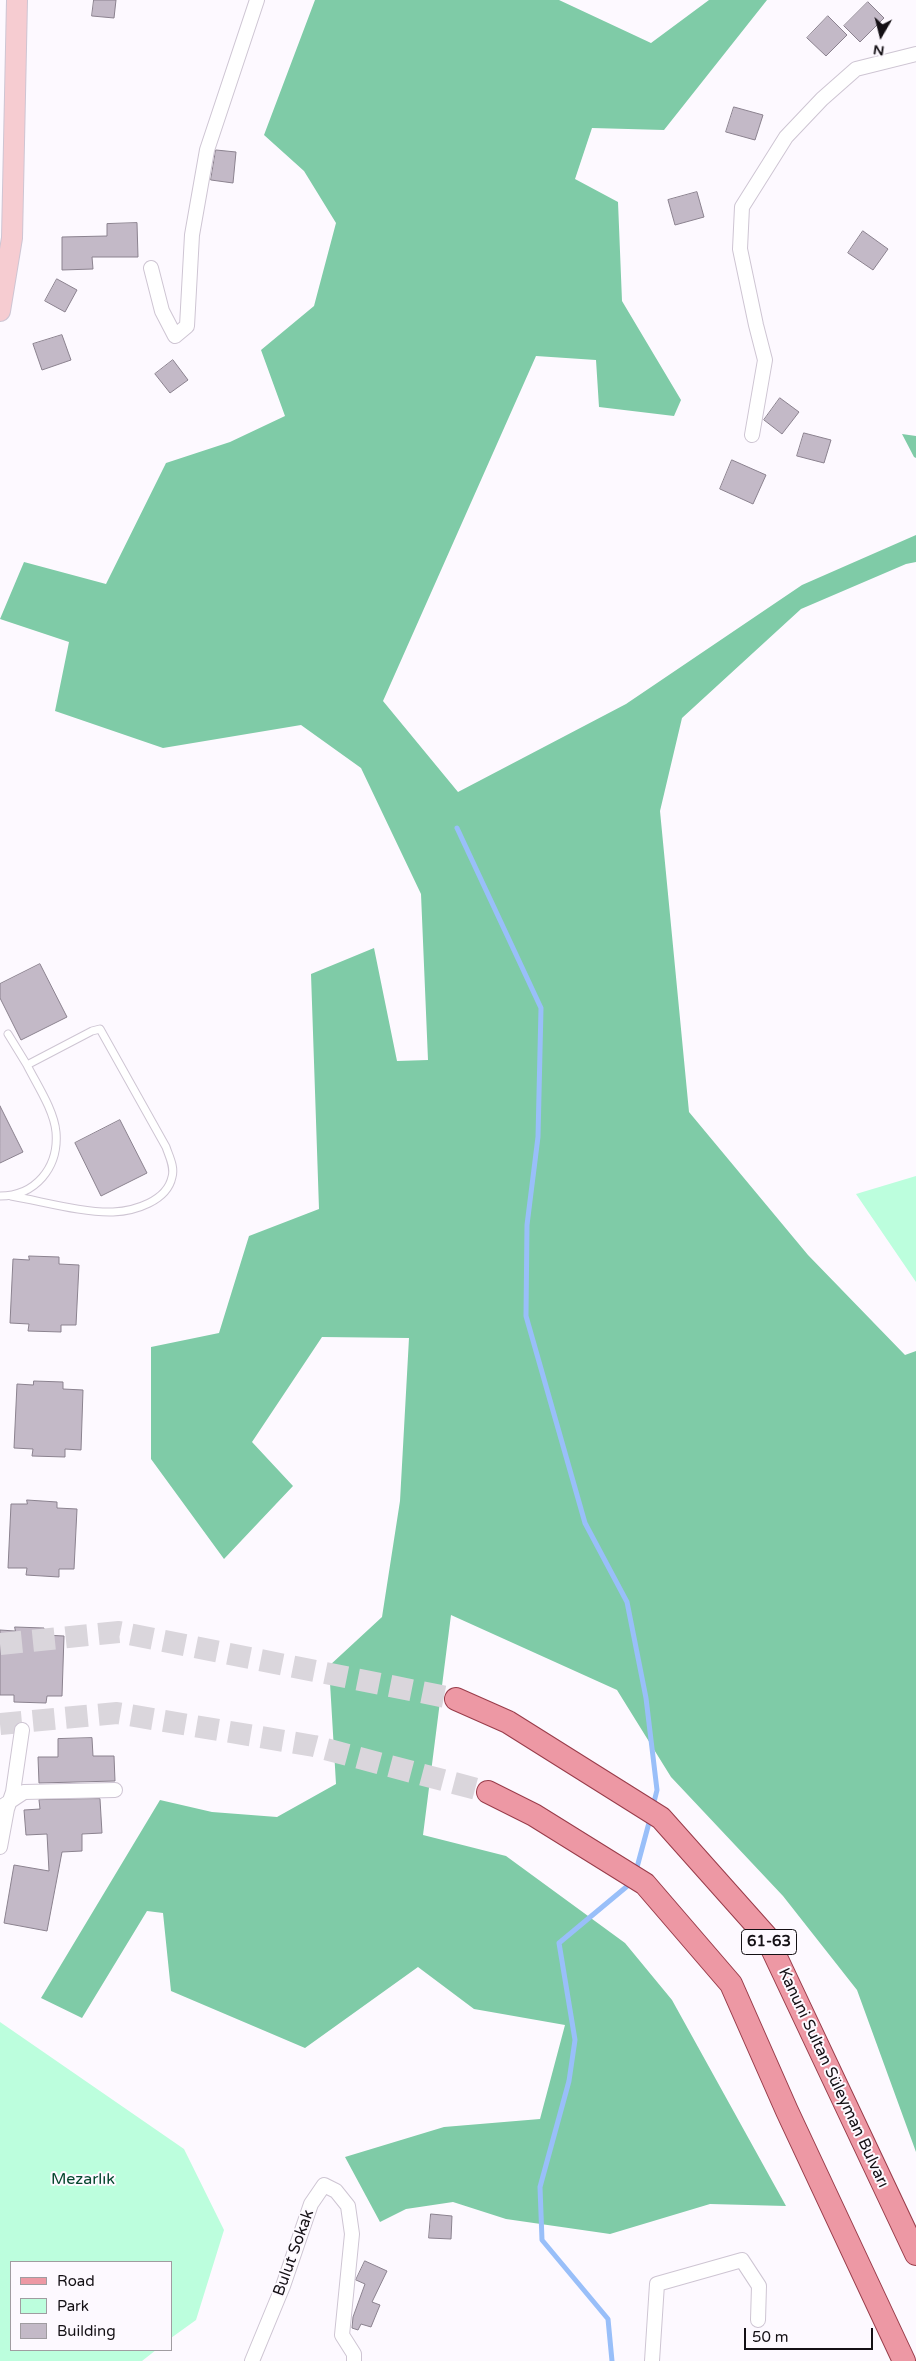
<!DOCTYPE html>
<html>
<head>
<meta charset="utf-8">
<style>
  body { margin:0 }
  #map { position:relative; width:916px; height:2361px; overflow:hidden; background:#fdf9ff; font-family:"Varela Round",sans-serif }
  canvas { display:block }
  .legend { position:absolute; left:10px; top:2261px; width:162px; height:90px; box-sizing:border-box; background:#fdf9ff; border:1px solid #a09ca1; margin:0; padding:6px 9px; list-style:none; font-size:15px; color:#141015 }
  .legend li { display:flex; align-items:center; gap:10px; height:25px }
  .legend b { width:25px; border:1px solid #a09ca1 }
  .north { position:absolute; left:856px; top:10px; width:50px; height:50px; -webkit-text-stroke:4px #fdf9ff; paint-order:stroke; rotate:188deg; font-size:14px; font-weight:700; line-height:20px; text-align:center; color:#141015 }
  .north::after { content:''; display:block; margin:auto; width:18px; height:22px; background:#141015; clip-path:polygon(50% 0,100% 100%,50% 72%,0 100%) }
  .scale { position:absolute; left:744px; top:2328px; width:129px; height:22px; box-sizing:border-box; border:2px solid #141015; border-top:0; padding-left:6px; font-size:15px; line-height:18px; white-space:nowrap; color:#141015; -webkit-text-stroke:4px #fdf9ff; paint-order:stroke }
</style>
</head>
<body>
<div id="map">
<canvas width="916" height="2361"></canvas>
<ul class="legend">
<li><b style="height:6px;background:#ed98a4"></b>Road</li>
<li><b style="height:14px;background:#bcfedd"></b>Park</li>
<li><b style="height:14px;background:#c3b9c7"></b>Building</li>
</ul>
<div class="north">N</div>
<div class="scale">50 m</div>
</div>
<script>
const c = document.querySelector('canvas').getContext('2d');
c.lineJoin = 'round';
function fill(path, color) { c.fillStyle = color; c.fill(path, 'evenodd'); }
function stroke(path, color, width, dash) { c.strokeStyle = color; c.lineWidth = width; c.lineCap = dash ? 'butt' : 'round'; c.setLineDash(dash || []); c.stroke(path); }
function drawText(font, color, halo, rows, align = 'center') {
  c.font = font + ' "Varela Round",sans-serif'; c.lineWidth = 4; c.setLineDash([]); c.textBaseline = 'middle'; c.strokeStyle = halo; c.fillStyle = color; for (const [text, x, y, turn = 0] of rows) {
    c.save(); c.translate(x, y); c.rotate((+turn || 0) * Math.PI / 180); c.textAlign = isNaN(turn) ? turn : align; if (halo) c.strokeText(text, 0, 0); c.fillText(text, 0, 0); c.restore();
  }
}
fill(new Path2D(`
  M916 1176V1282L856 1194Z
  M0 2022 184 2149 224 2230 196 2320 171 2338V2262H11V2350H156L142 2361H0Z`), '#bcfedd');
fill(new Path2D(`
  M315 0H559L651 43 709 0H767L664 130 592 128 575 179 618 202 622 301 681 400 674 416 599 407 596 360 536 356 383 701 458 792 626 704 802 585 916 535V562L906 564 801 609 682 718 660 811 689 1112 808 1255 905 1355 916 1351V2152L857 1990 783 1896 671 1777 617 1690 451 1615 423 1835 506 1856 625 1943 672 2000 786 2206 710 2204 610 2234 506 2219 453 2202 406 2209 380 2222 345 2157 444 2127 540 2119 565 2025 474 2009 418 1967 305 2048 171 1991 163 1913 147 1911 82 2018 41 1998 160 1800 212 1812 277 1817 336 1784 329 1666 382 1617 400 1501 409 1338 322 1337 252 1442 293 1486 224 1559 151 1459V1347L219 1333 249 1236 319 1209 311 974 374 948 397 1061 428 1060 421 894 361 768 301 725 163 748 55 711 69 642 0 619 24 562 106 584 166 463 230 442 285 416 261 350 314 306 336 223 304 171 264 135Z
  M902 434 916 436V458L914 457Z`), '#7fcba7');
stroke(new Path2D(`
  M457 828 541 1008 538 1137 527 1225 526 1316 585 1523 627 1602 646 1698 657 1790 653 1806
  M636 1871 650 1819
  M612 2361 608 2319 542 2240 540 2187 569 2081 575 2040 559 1943 631 1883`), '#99bff9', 5);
const building = new Path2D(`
  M94 0H116L114 18 92 16Z
  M868 2 884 18 860 42 844 26Z
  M828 16 847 35 826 56 807 38Z
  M734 107 763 115 755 140 726 132Z
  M216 150 236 152 233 183 211 180Z
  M697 192 704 217 675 225 668 200Z
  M137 223 138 257H92L93 269 62 270V237L107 236V224Z
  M863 231 888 249 873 270 848 253Z
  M57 279 77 290 65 312 45 301Z
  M62 335 71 360 42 370 33 344Z
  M173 360 188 380 170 393 155 374Z
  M780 398 799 412 782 434 764 420Z
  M804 433 831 440 824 463 797 456Z
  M732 460 766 475 753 504 720 489Z
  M40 964 67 1017 21 1040 0 998V984Z
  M0 1106 23 1152 0 1163Z
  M120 1120 147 1173 101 1196 75 1143Z
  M29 1256 59 1257V1264L79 1265 76 1325H61V1332L28 1331 29 1324 10 1323 13 1259 29 1260Z
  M34 1381 63 1382V1389L83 1390 81 1450 65 1449V1457L32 1456 33 1449 14 1448 17 1384 33 1385Z
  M27 1500 57 1502V1508L77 1509 74 1569H59V1577L26 1575 27 1568H8L11 1504H27Z
  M15 1627 44 1628V1635L64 1636 62 1696H47L46 1703 14 1702V1695H0V1630L15 1631Z
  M92 1738 93 1756H114L115 1781 39 1783 38 1757H58V1739Z
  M100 1799 102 1833 82 1834V1851L62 1852 47 1931 4 1923 14 1865 49 1871 47 1834 26 1835 24 1810 40 1809 39 1800Z
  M431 2214 452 2216 451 2239 429 2238Z
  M365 2261 387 2271 372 2302 380 2305 371 2327 361 2324 358 2330 352 2328 353 2317 365 2284 356 2280Z`);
fill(building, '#c3b9c7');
stroke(building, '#8b828f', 1);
stroke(new Path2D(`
  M0 1644 119 1632 456 1699
  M0 1724 117 1713 314 1746 488 1792`), '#dad6dc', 22, [22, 11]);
const lane = new Path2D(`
  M8 1034 27 1065
  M0 1196C35 1196 59 1168 56 1132 54 1110 37 1085 27 1065L92 1031 100 1029 166 1147C169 1156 175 1167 172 1177 167 1201 135 1211 113 1212 83 1213 41 1201 11 1196`);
const street = new Path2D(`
  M151 268 162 311 175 336 187 326 192 235 207 150 257 0
  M752 435 765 360 756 325 740 249 742 207 786 137 822 99 856 69 916 54
  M0 1808 24 1792 115 1790
  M0 1847 7 1809 13 1792 22 1730
  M252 2361 283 2286 311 2204 324 2185 336 2191 348 2206 352 2234 342 2335 354 2354V2361
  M652 2361 657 2284 742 2260 759 2286 758 2320`);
const secondary = new Path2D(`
  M0 311 12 238 17 0`);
const primary = new Path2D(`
  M456 1699 508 1722 661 1818 766 1936 916 2254
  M488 1792 534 1815 645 1884 731 1984 787 2111 904 2361`);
stroke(lane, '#cec5d3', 9);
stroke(street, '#cec5d3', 16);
stroke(secondary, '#cec5d3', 22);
stroke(primary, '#993c4a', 24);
stroke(lane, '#fff', 7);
stroke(street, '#fff', 14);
stroke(secondary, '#f6ccd1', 20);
stroke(primary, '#ed98a4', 22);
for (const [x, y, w] of [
  [769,1942,55]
]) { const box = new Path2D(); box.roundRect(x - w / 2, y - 12.5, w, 25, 4); c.fillStyle = '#fdf9ff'; c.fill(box); stroke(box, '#141015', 1); }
drawText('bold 15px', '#141015', null, [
  ["61-63",769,1942]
]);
drawText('16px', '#141015', '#fdf9ff', [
  ["Kanuni Sultan Süleyman Bulvarı",833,2078,65],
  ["Bulut Sokak",294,2253,-70]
]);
drawText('16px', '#074830', '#fdf9ff', [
  ["Mezarlık",83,2180]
]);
</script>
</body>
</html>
